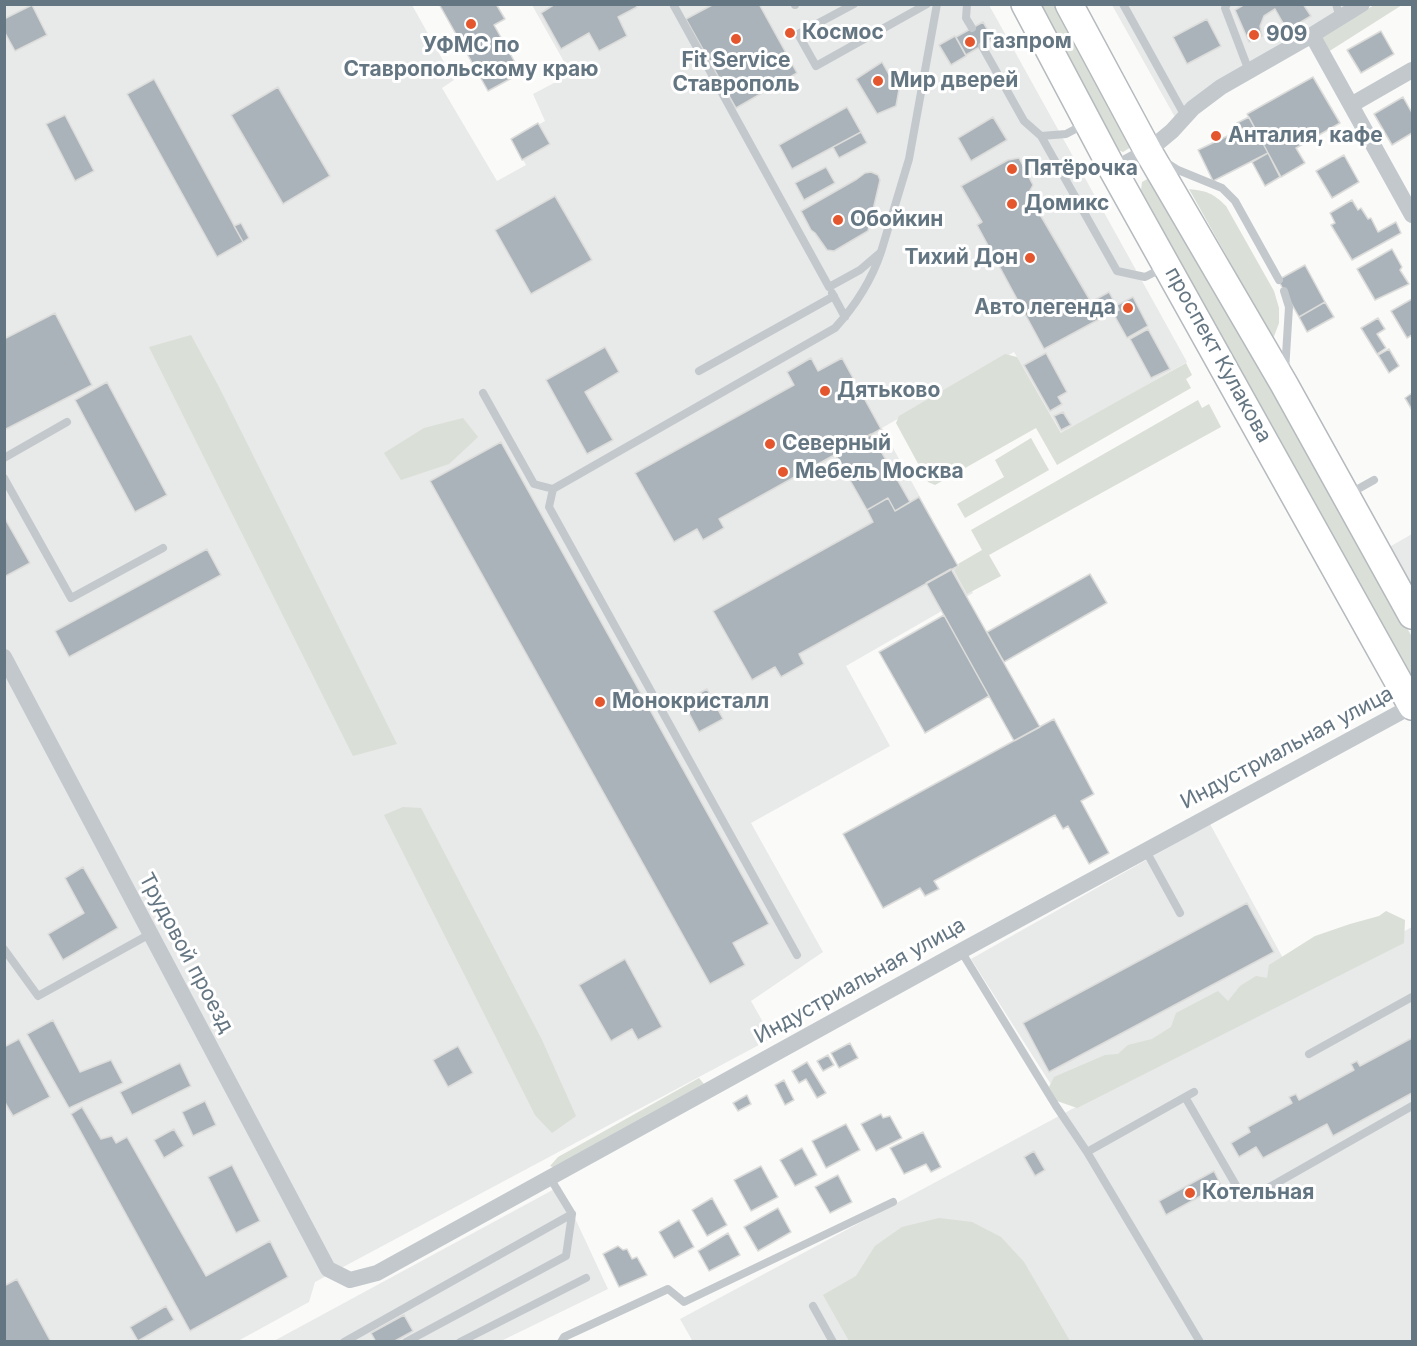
<!DOCTYPE html>
<html>
<head>
<meta charset="utf-8">
<style>
  body { margin:0 }
  #map { position:relative; width:1417px; height:1346px; overflow:hidden; background:#fafaf8; font-family:Inter,sans-serif }
  canvas { display:block }
  .frame { position:absolute; inset:0; border:6px solid #657683; pointer-events:none }
</style>
</head>
<body>
<div id="map">
<canvas width="1417" height="1346"></canvas>
<div class="frame"></div>
</div>
<script>
const c = document.querySelector('canvas').getContext('2d');
c.lineJoin = 'round';
function fill(path, color) { c.fillStyle = color; c.fill(path, 'evenodd'); }
function stroke(path, color, width, dash) { c.strokeStyle = color; c.lineWidth = width; c.lineCap = dash ? 'butt' : 'round'; c.setLineDash(dash || []); c.stroke(path); }
function drawText(font, color, halo, rows, align = 'center') {
  c.font = font + ' Inter,sans-serif'; c.lineWidth = 6; c.setLineDash([]); c.textBaseline = 'middle'; c.strokeStyle = halo; c.fillStyle = color; for (const [text, x, y, turn = 0] of rows) {
    c.save(); c.translate(x, y); c.rotate((+turn || 0) * Math.PI / 180); c.textAlign = isNaN(turn) ? turn : align; if (halo) c.strokeText(text, 0, 0); c.fillText(text, 0, 0); c.restore();
  }
}
fill(new Path2D(`
  M5 5H412L454 80 442 88 497 181 526 165 511 140 545 121 533 94 571 74 532 5H989L1187 362 1062 434 1014 352 882 428 973 593 846 666 890 746 751 823 823 952 751 1001 772 1038 315 1282 309 1302 238 1341 5 1342Z
  M1112 5H1345L1221 85 1176 119Z
  M1412 534V602L1384 550Z
  M1210 824 1290 971 1059 1097 971 959Z
  M1412 927V1341L693 1342 680 1319Z
  M560 1186 608 1289 501 1341 272 1342Z`), '#e8e9e9');
fill(new Path2D(`
  M1037 5H1057L1131 147 1123 152 1116 149Z
  M1374 5H1402L1328 52 1321 38Z
  M1151 177 1159 180 1412 637V679L1141 190 1142 182Z
  M1189 189C1207 191 1213 193 1226 206L1274 291 1279 308V323L1273 339Z
  M191 335 220 389 397 744 353 756 149 347Z
  M1005 354 1017 357 1061 433 1186 363 1192 375 1186 379 1191 388 1057 465 1036 428 935 485 928 482 896 423 899 416Z
  M1198 400 1202 408 1209 404 1221 427 989 555 1001 576 967 594 954 570 959 566 958 564 982 550 971 530Z
  M463 418 478 437 449 464 401 480 384 453 424 428Z
  M1031 438 1049 470 965 518 957 504 1004 477 995 460Z
  M403 807 421 808 542 1040 576 1116 552 1133 535 1115 384 815Z
  M1386 911 1405 920 1404 943 1077 1108 1057 1101 1049 1087 1054 1077 1105 1055 1118 1054 1128 1045 1152 1039 1171 1027 1176 1013 1218 991 1228 1001 1240 986 1256 976 1267 978 1269 965 1315 936 1350 924 1379 916Z
  M699 1078 704 1084 558 1169 550 1166 558 1157Z
  M939 1218 972 1222 1001 1237 1024 1262 1070 1341H849L823 1295 856 1276 875 1246 902 1227Z`), '#dadfd7');
const building = new Path2D(`
  M439 4H496L505 19 494 25 521 73 488 91Z
  M555 4H635L637 7 618 17 627 36 599 51 589 33 561 49 541 13Z
  M714 4H759L797 73 736 108 686 19Z
  M1245 4H1303L1311 16 1287 30 1275 9 1264 16 1260 26 1262 36 1249 42 1235 10Z
  M32 5 47 35 15 51 4 31V19Z
  M1207 19 1221 46 1187 64 1173 37Z
  M983 22 993 39 966 55 956 37Z
  M1381 31 1394 54 1361 73 1347 50Z
  M955 36 966 56 951 65 939 45Z
  M882 62 892 80 900 84 896 106 877 114 856 79Z
  M1313 77 1340 123 1296 148 1305 163 1281 177 1247 114Z
  M154 79 243 242 217 257 127 94Z
  M278 87 330 176 283 204 231 115Z
  M1403 97 1412 113V133L1392 145 1374 114Z
  M847 107 861 132 792 169 779 145Z
  M65 115 94 171 75 181 46 124Z
  M993 117 1007 140 971 161 958 138Z
  M1249 117 1268 153 1213 181 1198 150 1240 130 1237 123Z
  M538 123 550 144 522 160 511 139Z
  M861 132 867 143 839 158 833 147Z
  M1268 153 1280 177 1265 186 1252 162Z
  M1344 155 1359 182 1332 198 1316 171Z
  M1019 158 1033 185 1028 194 1091 302 1109 292 1118 309 1044 349 977 225 982 222 961 186 1008 160Z
  M826 167 835 183 804 200 795 183Z
  M871 172 878 175 880 180 868 231 834 251 827 250 815 233 811 230 801 211 857 179 865 173Z
  M555 196 592 260 531 294 495 230Z
  M1352 200 1358 210 1361 208 1368 219 1371 218 1378 232 1396 222 1401 233 1352 260 1331 225 1335 223 1330 213Z
  M241 223 249 238 243 242 234 226Z
  M1392 249 1402 267 1400 270 1409 284 1375 300 1357 269Z
  M1305 265 1325 302 1299 317 1278 280Z
  M1133 297 1148 326 1127 338 1113 313 1119 310 1117 305Z
  M1412 299V335L1407 338 1391 311Z
  M1325 302 1334 317 1307 332 1299 317Z
  M55 313 92 385 4 430V339Z
  M1378 318 1385 329 1377 334 1386 348 1377 354 1361 328Z
  M1148 329 1170 369 1151 378 1130 339Z
  M605 347 619 372 585 392 613 440 587 454 546 380Z
  M1389 349 1399 366 1389 373 1378 355Z
  M1046 353 1067 392 1058 397 1062 404 1050 411 1024 365Z
  M811 358 818 371 842 358 881 429 719 519 724 528 703 540 697 529 674 542 635 473 794 385 787 372Z
  M107 382 167 495 135 512 75 400Z
  M1412 393V410L1405 398Z
  M1063 412 1071 425 1061 430 1054 416Z
  M871 434 910 502 895 511 888 498 867 510 835 454Z
  M501 442 769 924 733 943 745 965 710 984 430 481Z
  M919 497 958 566 799 654 804 664 781 677 775 667 752 680 713 611 873 522 867 510 888 498 895 511Z
  M4 517 30 563 4 577Z
  M207 549 221 575 69 657 55 631Z
  M951 569 1040 727 1014 741 926 583Z
  M1090 574 1107 603 1004 662 987 632Z
  M944 615 989 696 925 733 879 652Z
  M707 689 723 719 699 732 683 702Z
  M1054 719 1094 794 1081 801 1109 853 1089 864 1068 826 1063 829 1055 815 934 881 939 889 925 896 920 888 883 908 843 834Z
  M83 867 118 928 63 960 48 934 84 913 65 878Z
  M1247 903 1274 952 1049 1072 1023 1023Z
  M625 959 662 1027 638 1040 632 1029 611 1041 579 985Z
  M53 1020 80 1072 111 1060 123 1083 69 1108 27 1034Z
  M1412 1038V1093L1333 1136 1327 1124 1263 1158 1256 1147 1239 1157 1231 1143 1250 1132 1248 1127 1292 1103 1289 1097 1296 1094 1299 1100 1354 1070 1351 1064 1357 1061 1360 1066Z
  M19 1039 50 1097 13 1116 4 1101V1047Z
  M850 1043 858 1058 839 1068 831 1053Z
  M458 1046 473 1073 448 1087 433 1060Z
  M828 1055 834 1065 823 1071 817 1061Z
  M807 1062 826 1093 817 1098 806 1079 799 1083 792 1071Z
  M180 1063 191 1086 132 1115 120 1092Z
  M784 1080 794 1100 785 1105 775 1085Z
  M747 1095 751 1104 738 1111 733 1103Z
  M205 1101 216 1125 193 1136 182 1112Z
  M82 1107 101 1139 112 1136 116 1143 127 1137 206 1276 270 1241 288 1277 190 1331 71 1114Z
  M881 1114 883 1118 890 1116 902 1138 876 1151 861 1124Z
  M846 1124 860 1150 826 1168 812 1141Z
  M174 1129 184 1146 164 1158 154 1140Z
  M923 1132 941 1167 931 1172 926 1164 904 1174 890 1148Z
  M802 1148 817 1175 795 1186 780 1160Z
  M1034 1151 1045 1170 1035 1176 1024 1157Z
  M232 1165 260 1221 236 1233 208 1177Z
  M761 1166 778 1197 751 1211 734 1180Z
  M1214 1171 1221 1185 1166 1215 1159 1201Z
  M838 1175 852 1202 830 1213 815 1187Z
  M712 1198 727 1225 707 1236 692 1210Z
  M778 1208 791 1232 758 1251 744 1227Z
  M679 1220 694 1247 674 1258 659 1232Z
  M728 1233 740 1255 709 1271 698 1251Z
  M618 1246 623 1250 627 1249 632 1259 637 1257 647 1275 619 1287 603 1254Z
  M17 1279 51 1342H4V1286Z
  M166 1306 174 1320 138 1341 130 1327Z
  M404 1315 413 1331 393 1342H376L371 1333Z`);
fill(building, '#aab3b9');
stroke(building, '#dcdcda', 1.5);
const primary = new Path2D(`
  M1025 4 1113 170 1412 706
  M1069 4 1148 151 1284 384 1412 615`);
stroke(primary, '#b5babe', 30);
stroke(new Path2D(`
  M673 4 829 287 860 270 881 252 909 159 937 4
  M795 4V5
  M854 4 798 34 816 66 927 4
  M967 4 966 18 972 28
  M1123 4 1185 116
  M1227 4 1225 8 1249 71
  M1336 4 1340 18
  M982 46 1024 121 1041 136 1066 134 1085 124
  M1041 136 1117 271 1145 277 1163 268
  M1164 161 1178 170 1222 188 1235 201 1279 280
  M1284 291 1289 307 1285 371
  M832 293 845 317
  M699 371 834 296
  M483 393 534 484 553 489
  M4 458 67 422
  M4 478 71 598 163 548
  M1349 494 1374 480
  M1146 851 1180 913
  M4 949 38 996 150 934
  M961 951 1056 1106 1087 1152 1200 1342
  M797 955 549 507 553 489 835 328C855 306 872 279 881 252
  M1309 1054 1412 997
  M1185 1097 1241 1194 1252 1197 1412 1106
  M1087 1152 1194 1092
  M813 1306 833 1342
  M344 1342 572 1214 550 1178
  M406 1342 566 1256 572 1214
  M460 1342 586 1278
  M561 1342 564 1337 668 1289 684 1302 893 1202`), '#c3c8cc', 8);
stroke(new Path2D(`
  M1312 35 1412 215
  M1351 105 1412 70
  M1113 170 1148 151 1172 131 1193 108 1221 87 1312 35 1362 4
  M4 657 328 1269 350 1280 377 1273 961 951 1412 706`), '#c3c8cc', 16);
stroke(primary, '#fff', 27);
for (const [x, y, r, color] of [
  [471,24,6,"#e4572e"],
  [790,33,6,"#e4572e"],
  [1254,35,6,"#e4572e"],
  [736,39,6,"#e4572e"],
  [970,42,6,"#e4572e"],
  [878,81,6,"#e4572e"],
  [1216,136,6,"#e4572e"],
  [1012,169,6,"#e4572e"],
  [1012,204,6,"#e4572e"],
  [838,220,6,"#e4572e"],
  [1030,258,6,"#e4572e"],
  [1128,308,6,"#e4572e"],
  [825,391,6,"#e4572e"],
  [770,444,6,"#e4572e"],
  [783,472,6,"#e4572e"],
  [600,702,6,"#e4572e"],
  [1190,1193,6,"#e4572e"]
]) { const dot = new Path2D(); dot.arc(x, y, r, 0, 2 * Math.PI); c.fillStyle = color; c.fill(dot); stroke(dot, '#fff', 2); }
drawText('bold 21px', '#657683', '#fff', [
  ["Космос",802,33],
  ["909",1266,35],
  ["Газпром",982,42],
  ["УФМС по",471,46,"center"],
  ["Ставропольскому краю",471,70,"center"],
  ["Fit Service",736,61,"center"],
  ["Ставрополь",736,85,"center"],
  ["Мир дверей",890,81],
  ["Анталия, кафе",1228,136],
  ["Пятёрочка",1024,169],
  ["Домикс",1024,204],
  ["Обойкин",850,220],
  ["Тихий Дон",1018,258,"right"],
  ["Авто легенда",1116,308,"right"],
  ["Дятьково",837,391],
  ["Северный",782,444],
  ["Мебель Москва",795,472],
  ["Монокристалл",612,702],
  ["Котельная",1202,1193]
], 'left');
drawText('21px', '#657683', '#fff', [
  ["проспект Кулакова",1218,355,61],
  ["Индустриальная улица",1287,748,-28],
  ["Трудовой проезд",186,953,62],
  ["Индустриальная улица",860,981,-29]
]);
</script>
</body>
</html>
